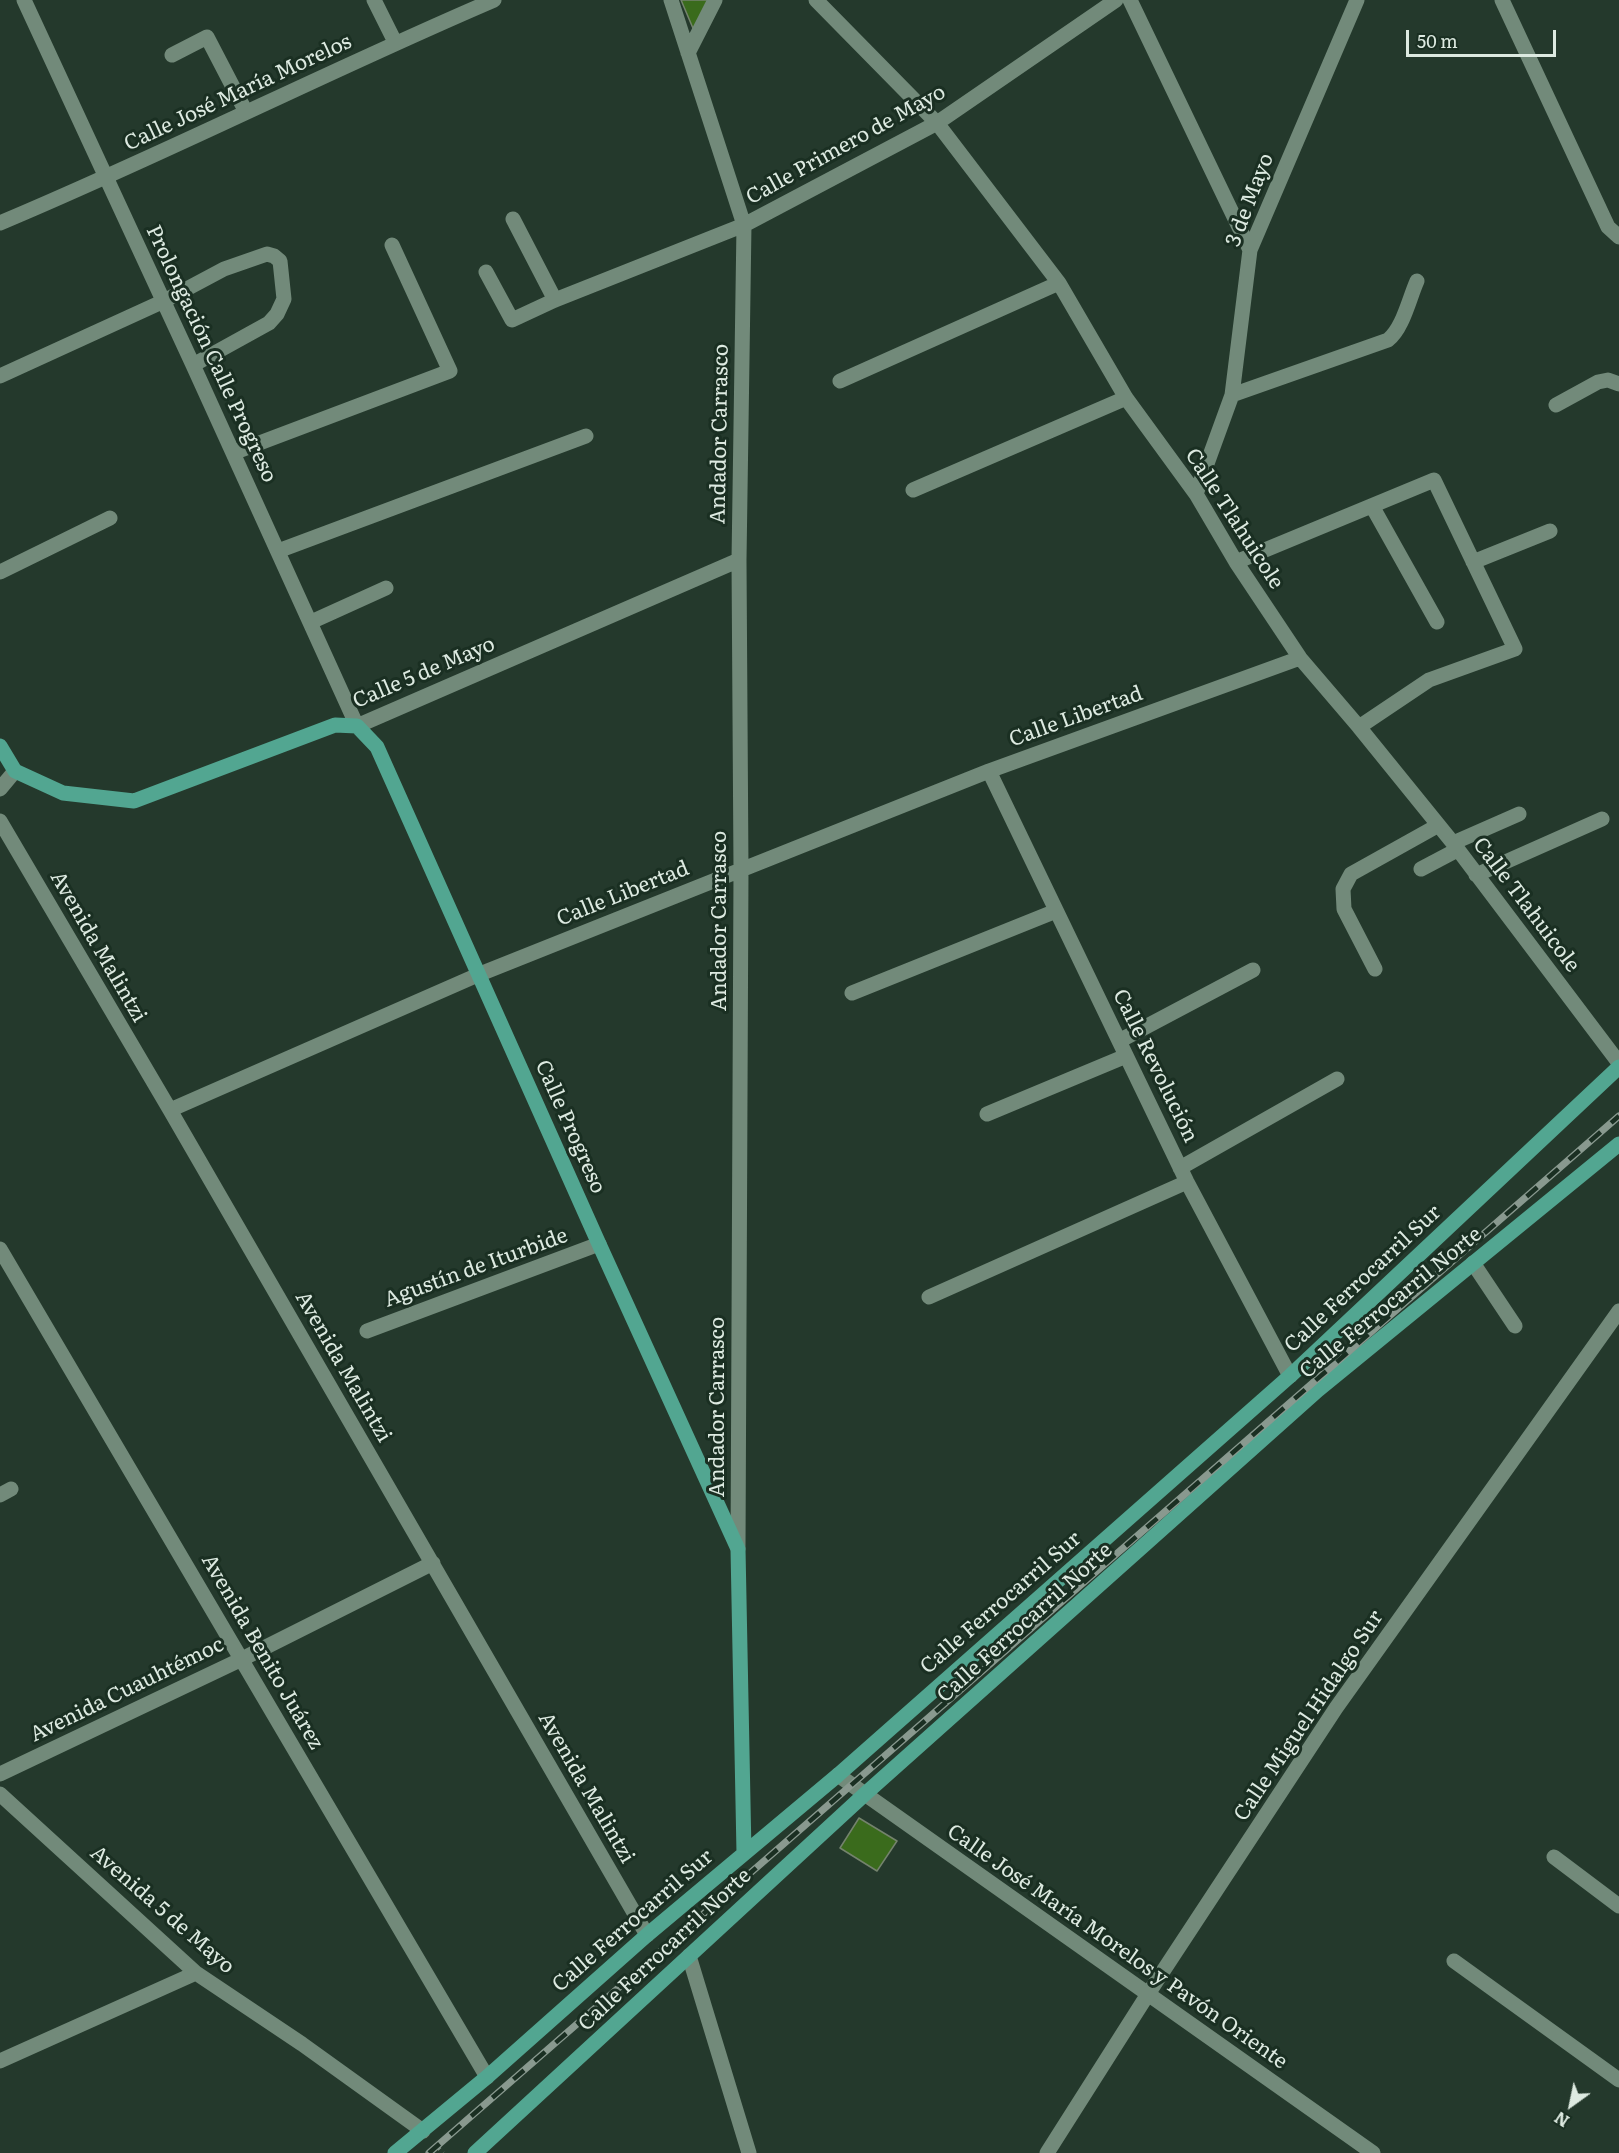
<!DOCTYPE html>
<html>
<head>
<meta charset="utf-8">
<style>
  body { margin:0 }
  #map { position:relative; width:1619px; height:2153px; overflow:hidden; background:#24392c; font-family:Literata,serif }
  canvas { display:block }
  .north { position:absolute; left:1541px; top:2075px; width:60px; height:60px; -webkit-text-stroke:4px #1a2f22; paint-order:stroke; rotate:213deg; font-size:16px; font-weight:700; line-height:24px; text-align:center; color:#ddeae1 }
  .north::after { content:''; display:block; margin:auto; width:21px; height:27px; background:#ddeae1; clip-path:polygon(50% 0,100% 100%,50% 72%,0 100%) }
  .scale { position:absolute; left:1406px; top:30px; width:150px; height:27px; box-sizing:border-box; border:3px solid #ddeae1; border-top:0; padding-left:8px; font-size:18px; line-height:21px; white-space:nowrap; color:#ddeae1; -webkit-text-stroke:4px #1a2f22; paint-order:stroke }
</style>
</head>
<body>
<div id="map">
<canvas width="1619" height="2153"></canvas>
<div class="north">N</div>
<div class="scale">50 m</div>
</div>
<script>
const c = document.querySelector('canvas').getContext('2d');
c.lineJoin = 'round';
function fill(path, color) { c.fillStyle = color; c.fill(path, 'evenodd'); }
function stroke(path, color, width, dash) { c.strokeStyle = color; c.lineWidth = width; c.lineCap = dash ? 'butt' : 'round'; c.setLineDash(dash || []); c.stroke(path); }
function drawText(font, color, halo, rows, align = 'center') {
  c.font = font + ' Literata,serif'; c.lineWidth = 6; c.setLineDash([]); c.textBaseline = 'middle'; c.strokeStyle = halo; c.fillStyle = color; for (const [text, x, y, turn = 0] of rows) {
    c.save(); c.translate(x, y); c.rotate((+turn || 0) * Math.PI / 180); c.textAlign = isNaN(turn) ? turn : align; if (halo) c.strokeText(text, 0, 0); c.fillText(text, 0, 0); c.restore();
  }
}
const building = new Path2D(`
  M681 0H712L695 33Z
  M859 1818 897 1841 877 1871 840 1848Z`);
fill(building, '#3a6b1c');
stroke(building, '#74836d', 1.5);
stroke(new Path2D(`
  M437 2146 443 2153`), '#839489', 4, [4.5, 4.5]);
stroke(new Path2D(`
  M24 0 193 365 357 726 739 560
  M374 0 395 42
  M671 0 744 225 739 560 741 870 738 1549
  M816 0 937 123 1059 283 1126 398 1196 494 1236 562 1300 658 1359 727 1453 843 1619 1063
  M1130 0 1250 250
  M1502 0 1608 227 1619 237
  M688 53 715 0
  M172 55 207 37 246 112
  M513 219 555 300
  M0 223C167 153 328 71 494 0
  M486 272 512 320 555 300 744 225 937 123 1116 0
  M0 376 164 301 224 269 267 254 274 256 280 261 284 299 277 314 269 323 193 365
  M840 381 1059 283
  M1232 395 1388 340C1403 328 1409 299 1417 281
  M1556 405 1598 382 1608 380 1619 384
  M233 453 450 371 392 245
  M913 490 1126 398
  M1196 494 1232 395 1250 250 1357 0
  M1372 506 1437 622
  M278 551 586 436
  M1236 562 1434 480 1515 649 1429 680 1359 727
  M1473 562 1550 531
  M0 572 110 518
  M311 622 386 588
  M989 771 1187 1182 1290 1376
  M0 789 15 771
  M0 821 170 1110 647 1935
  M1453 843 1519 814
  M1421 869 1457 850
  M1476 875 1602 819
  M1375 969 1344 909 1343 889 1351 874 1437 826
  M852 993 1056 911
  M1119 1041 1253 970
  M170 1110 480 974 989 771 1300 658
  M987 1114 1126 1056
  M1180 1168 1337 1079
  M0 1249 487 2077
  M1473 1263 1515 1326
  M929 1297 1187 1182
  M367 1331 599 1244
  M0 1495 11 1489
  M0 1774 242 1659 433 1563
  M838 1775 1373 2153
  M0 1794 196 1973 302 2044 423 2131
  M1554 1857 1619 1906
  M689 1956 749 2153
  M1454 1961 1619 2080
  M0 2061 196 1973
  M1047 2153 1148 1994 1336 1708 1619 1311`), '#728a7a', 15);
stroke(new Path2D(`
  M0 746 15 771 63 793 134 801 335 725 357 726 377 747 599 1244 738 1549 744 1853
  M395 2153 487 2077 647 1935 838 1775 1290 1376 1619 1067
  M475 2153 865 1794 1318 1390 1619 1144`), '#52a691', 15);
const rail = new Path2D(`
  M429 2153 1619 1116`);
stroke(rail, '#89998f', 7);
stroke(rail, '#1a2f22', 4.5, [14]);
drawText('21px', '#ddeae1', '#1a2f22', [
  ["Calle José María Morelos",238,93,-25],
  ["Calle Primero de Mayo",846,145,-29],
  ["3 de Mayo",1250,200,-69],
  ["Prolongación Calle Progreso",211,354,65],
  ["Andador Carrasco",720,434,-89],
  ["Calle Tlahuicole",1234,519,57],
  ["Calle 5 de Mayo",424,673,-23],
  ["Calle Libertad",1076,717,-20],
  ["Calle Libertad",623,894,-22],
  ["Calle Tlahuicole",1526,905,53],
  ["Andador Carrasco",720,921,-90],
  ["Avenida Malintzi",98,947,60],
  ["Calle Revolución",1155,1066,64],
  ["Calle Progreso",570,1127,66],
  ["Agustín de Iturbide",476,1268,-20],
  ["Calle Ferrocarril Sur",1363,1279,-43],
  ["Calle Ferrocarril Norte",1391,1303,-39],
  ["Avenida Malintzi",343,1367,60],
  ["Andador Carrasco",718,1407,-90],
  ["Calle Ferrocarril Sur",1001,1603,-41],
  ["Calle Ferrocarril Norte",1025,1623,-42],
  ["Avenida Benito Juárez",262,1652,60],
  ["Avenida Cuauhtémoc",127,1690,-26],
  ["Calle Miguel Hidalgo Sur",1309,1716,-56],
  ["Avenida Malintzi",586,1788,60],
  ["Avenida 5 de Mayo",162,1910,41],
  ["Calle Ferrocarril Sur",633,1921,-41],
  ["Calle José María Morelos y Pavón Oriente",1117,1947,35],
  ["Calle Ferrocarril Norte",665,1950,-43]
]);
</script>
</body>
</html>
